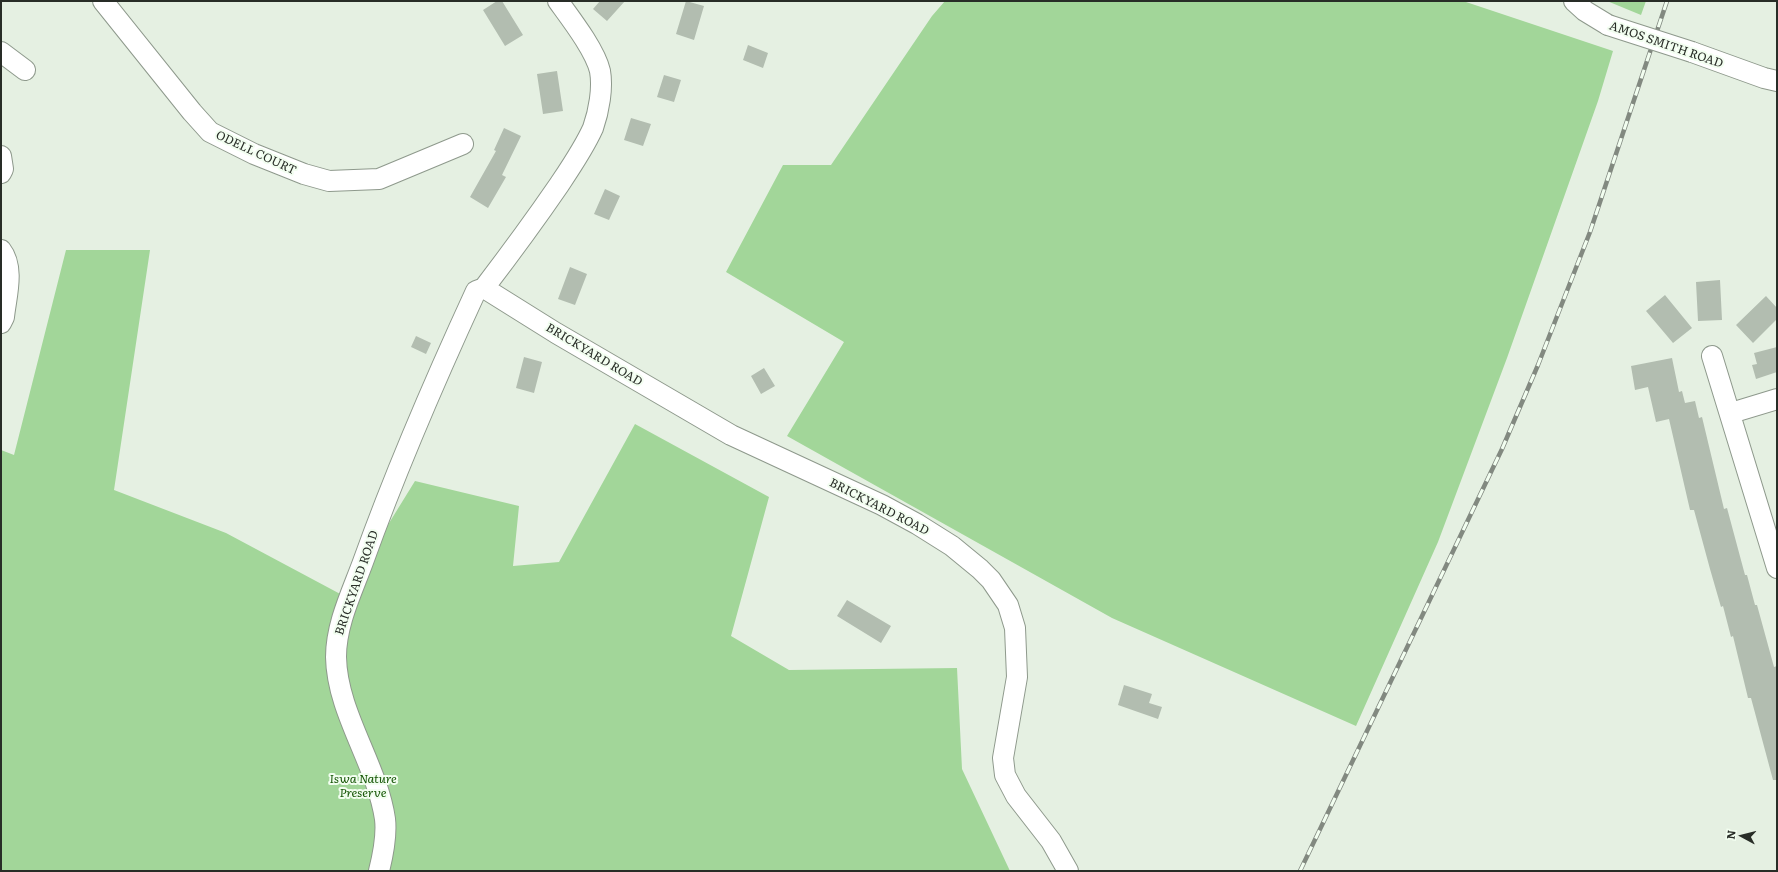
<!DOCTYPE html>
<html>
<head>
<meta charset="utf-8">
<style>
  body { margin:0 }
  #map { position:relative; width:1778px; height:872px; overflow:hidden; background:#e5f0e2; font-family:Literata,serif }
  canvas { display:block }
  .frame { position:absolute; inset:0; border:2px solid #282d27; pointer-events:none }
  .north { position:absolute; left:1722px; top:816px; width:40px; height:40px; -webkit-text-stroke:3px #f2fef0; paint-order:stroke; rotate:277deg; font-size:11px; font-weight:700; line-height:16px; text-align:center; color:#282d27 }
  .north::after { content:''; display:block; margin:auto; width:14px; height:18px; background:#282d27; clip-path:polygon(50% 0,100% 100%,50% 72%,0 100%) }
</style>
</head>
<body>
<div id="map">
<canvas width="1778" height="872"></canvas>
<div class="frame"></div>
<div class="north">N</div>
</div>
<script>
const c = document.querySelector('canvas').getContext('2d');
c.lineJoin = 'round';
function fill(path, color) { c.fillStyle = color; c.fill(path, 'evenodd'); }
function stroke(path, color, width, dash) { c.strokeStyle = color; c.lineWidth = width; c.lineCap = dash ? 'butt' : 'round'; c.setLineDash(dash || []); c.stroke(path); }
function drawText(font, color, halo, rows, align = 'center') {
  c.font = font + ' Literata,serif'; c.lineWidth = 4; c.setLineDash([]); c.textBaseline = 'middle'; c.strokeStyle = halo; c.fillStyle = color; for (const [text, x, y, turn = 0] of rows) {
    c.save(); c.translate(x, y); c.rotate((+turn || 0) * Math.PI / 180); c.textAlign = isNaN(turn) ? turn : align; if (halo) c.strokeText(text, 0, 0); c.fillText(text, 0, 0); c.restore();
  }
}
fill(new Path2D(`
  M945 1H1463L1613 51 1598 101 1507 358 1438 542 1356 726 1112 618 787 436 844 342 726 272 783 165H831L932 16Z
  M1607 1H1646L1641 15Z
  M66 250H150L114 490 226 533 344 596 415 481 519 506 513 566 559 562 635 424 769 497 731 636 789 670 957 668 962 769 1010 871H1V450L14 455Z`), '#a2d699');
fill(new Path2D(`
  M497 1H502L523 35 505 46 483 10Z
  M600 1H625L607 21 593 9Z
  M686 1 704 6 694 40 676 34Z
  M748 45 768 53 763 68 743 60Z
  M557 71 563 111 543 114 537 74Z
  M664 75 681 80 674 102 657 97Z
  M631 118 651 124 643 146 624 140Z
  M504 128 521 136 502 175 506 177 488 208 470 197 496 151 494 150Z
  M605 189 620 196 609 220 594 214Z
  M570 267 587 274 575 305 558 299Z
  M1720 280 1722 320 1698 321 1696 282Z
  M1665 295 1692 328 1673 343 1646 311Z
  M1766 296 1777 308V319L1753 343 1736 325Z
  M416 336 431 343 426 354 411 347Z
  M1777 347V372L1756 379 1752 365 1757 364 1754 353Z
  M524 357 542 362 534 393 516 388Z
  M1672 358 1679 392 1682 391 1685 403 1695 401 1699 418 1702 417 1724 509 1727 508 1745 575H1747L1755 605H1757L1774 667 1777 666V780H1773L1751 698H1748L1733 636 1731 637 1723 606 1721 607 1710 569 1694 510H1690L1669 419 1656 422 1648 387 1635 390 1631 366Z
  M764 368 775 386 761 394 751 376Z
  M847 600 891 626 881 643 837 616Z
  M1124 685 1152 694 1149 703 1162 707 1158 719 1118 705Z`), '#b2bdb0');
const minor = new Path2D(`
  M103 1 192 112 210 132 254 154 304 174 329 181 379 179 463 144
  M1574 1 1585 11 1608 25
  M1 52 25 70
  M1692 52 1764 78 1777 81
  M1 156 3 169 1 173
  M1 250C15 268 6 297 4 317L1 323
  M484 288 556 333 731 435 882 505 917 524 952 546 980 569 991 580 1008 605 1015 628 1017 677 1003 758 1005 775 1016 796 1051 841 1068 871
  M1712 356 1777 568
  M1731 413 1777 399
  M379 871C383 855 387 836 385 819 377 764 337 713 336 657 336 624 352 592 363 562 396 470 435 380 476 291L484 288C510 254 535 220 559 185 571 167 584 148 593 128 599 111 603 88 600 71 595 50 571 19 558 1`);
stroke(minor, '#8e998c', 22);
stroke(minor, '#fff', 20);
const rail = new Path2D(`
  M1300 871 1502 449 1538 365 1590 232 1667 1`);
stroke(rail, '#828980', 4.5);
stroke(rail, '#f2fef0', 3, [9]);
const minorBridge = new Path2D(`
  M1608 25 1692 52`);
stroke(minorBridge, '#8e998c', 22, []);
stroke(minorBridge, '#fff', 20);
drawText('12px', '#282d27', '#f2fef0', [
  ["AMOS SMITH ROAD",1666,45,19],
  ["ODELL COURT",256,153,25],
  ["BRICKYARD ROAD",594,355,31],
  ["BRICKYARD ROAD",879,507,27],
  ["BRICKYARD ROAD",357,583,-71]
]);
drawText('italic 12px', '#135403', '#f2fef0', [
  ["Iswa Nature",363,779],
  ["Preserve",363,793]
]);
</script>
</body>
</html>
